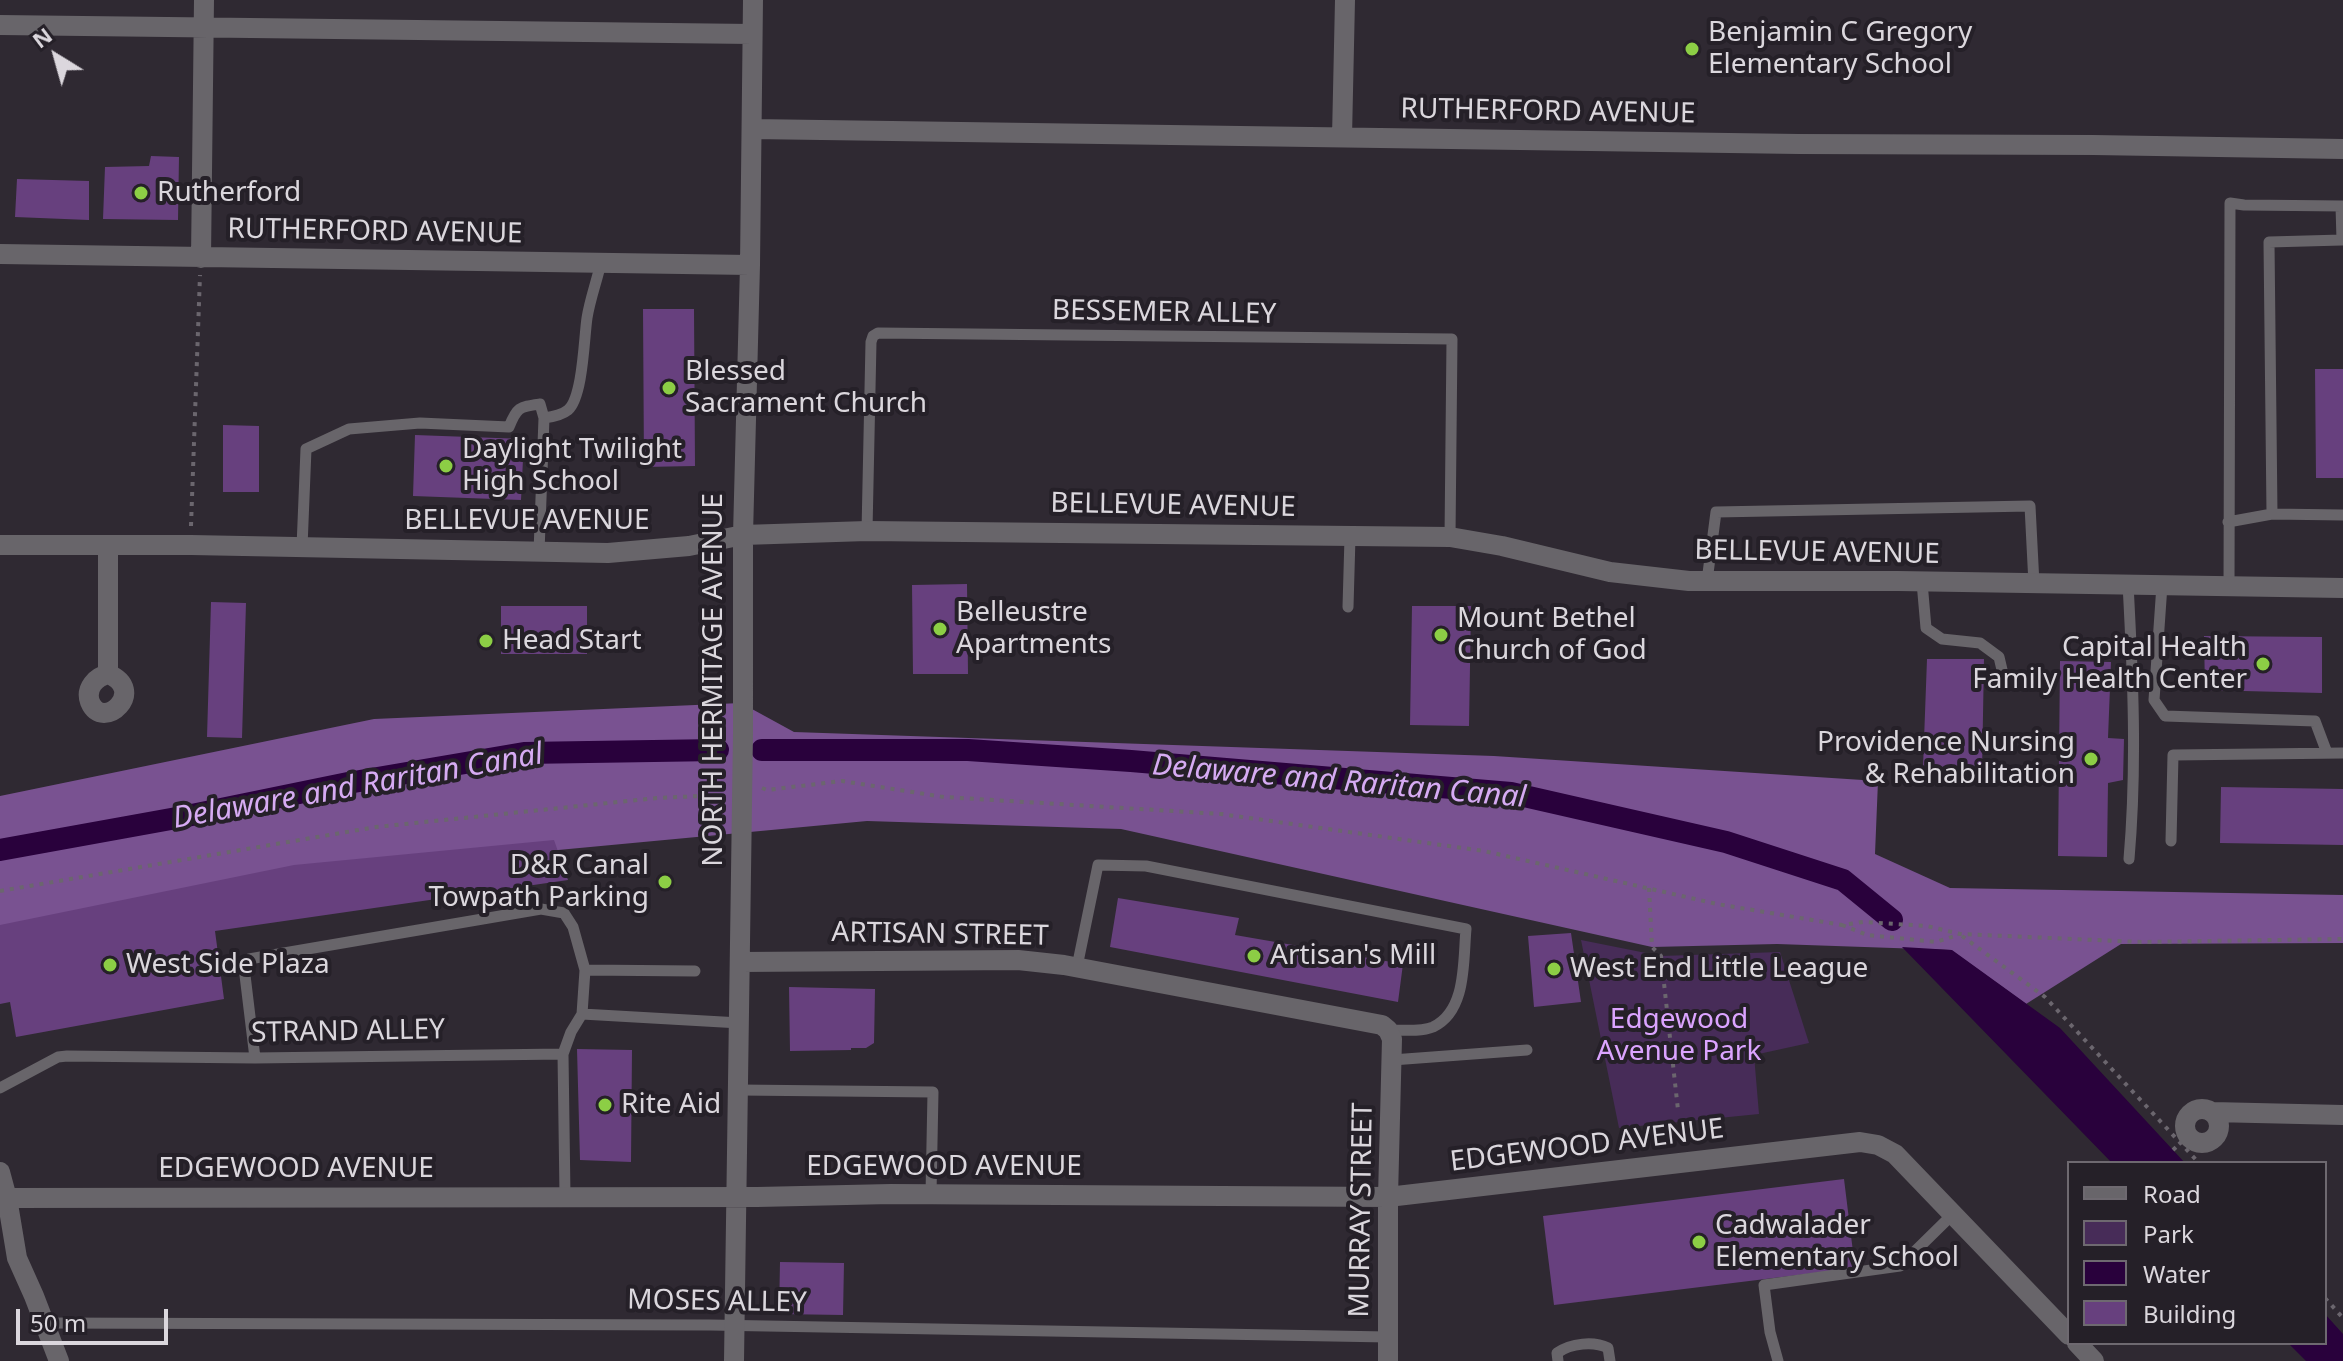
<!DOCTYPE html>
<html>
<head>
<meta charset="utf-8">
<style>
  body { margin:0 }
  #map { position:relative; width:2343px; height:1361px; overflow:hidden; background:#2f2932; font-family:"Noto Sans",sans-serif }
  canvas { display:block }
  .legend { position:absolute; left:2067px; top:1161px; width:260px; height:184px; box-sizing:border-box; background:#252028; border:2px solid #6e6970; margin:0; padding:10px 14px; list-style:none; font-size:24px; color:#dbd7dd }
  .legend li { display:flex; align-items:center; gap:16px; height:40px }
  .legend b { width:40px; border:2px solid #6e6970 }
  .north { position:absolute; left:16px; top:16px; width:80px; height:80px; -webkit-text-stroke:6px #252028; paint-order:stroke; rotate:323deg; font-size:22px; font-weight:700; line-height:32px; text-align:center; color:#dbd7dd }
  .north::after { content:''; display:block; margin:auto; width:28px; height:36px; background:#dbd7dd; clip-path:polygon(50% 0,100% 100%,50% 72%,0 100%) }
  .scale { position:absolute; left:16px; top:1309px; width:152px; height:36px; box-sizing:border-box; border:4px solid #dbd7dd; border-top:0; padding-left:10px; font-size:24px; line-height:28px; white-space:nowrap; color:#dbd7dd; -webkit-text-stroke:6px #252028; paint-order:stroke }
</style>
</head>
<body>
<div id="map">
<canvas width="2343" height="1361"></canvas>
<ul class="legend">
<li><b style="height:10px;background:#68656a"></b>Road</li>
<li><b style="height:22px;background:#472c58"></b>Park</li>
<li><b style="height:22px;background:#29013c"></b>Water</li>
<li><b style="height:22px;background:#67407e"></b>Building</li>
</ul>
<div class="north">N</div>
<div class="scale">50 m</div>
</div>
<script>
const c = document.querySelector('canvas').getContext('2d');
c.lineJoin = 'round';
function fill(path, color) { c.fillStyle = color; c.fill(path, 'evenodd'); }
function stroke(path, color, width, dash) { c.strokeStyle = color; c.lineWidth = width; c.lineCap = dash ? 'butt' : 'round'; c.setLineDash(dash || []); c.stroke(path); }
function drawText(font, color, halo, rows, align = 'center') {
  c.font = font + ' "Noto Sans",sans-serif'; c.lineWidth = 8; c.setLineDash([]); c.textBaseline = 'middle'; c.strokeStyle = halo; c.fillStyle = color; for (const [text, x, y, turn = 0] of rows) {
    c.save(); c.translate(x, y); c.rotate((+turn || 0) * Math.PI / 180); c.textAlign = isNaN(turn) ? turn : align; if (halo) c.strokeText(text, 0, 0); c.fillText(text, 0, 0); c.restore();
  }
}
fill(new Path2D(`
  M1581 940 1661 956 1780 952 1809 1043 1754 1055 1759 1114 1619 1128Z`), '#472c58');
fill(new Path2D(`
  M741 703 794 732 1494 756 1878 781 1875 854 1950 888 2343 895V943L2121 944 2026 1004 1951 950 1777 944 1652 947 1121 829 867 821 324 872 0 933V796L374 719Z`), '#795291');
fill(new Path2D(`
  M1902 947 1952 950 2060 1028 2185 1163H2112Z
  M2325 1314 2343 1334V1361H2306L2288 1343H2325Z`), '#29013c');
stroke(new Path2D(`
  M762 750H968L1131 761 1511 793 1726 842 1843 880 1892 920
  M0 850 182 817 348 783 524 753 718 750`), '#29013c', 22);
fill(new Path2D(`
  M151 156 179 157 178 220 103 219 105 167 149 166Z
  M17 179 89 181V220L15 217Z
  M643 309H694L695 466 644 467Z
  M2315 369H2343V478H2316Z
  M223 425 259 426V492H223Z
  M415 435 524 439 521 500 413 496Z
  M967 584 968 674H913L912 585Z
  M211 602 246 603 242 738 207 737Z
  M501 606H587V654H501Z
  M1412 606H1471L1469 726 1410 725Z
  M2204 636 2322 637V693L2205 690Z
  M1927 659H1984L1982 771 1923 767Z
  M2060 661 2111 662 2108 738 2124 739 2123 780 2108 783 2107 857 2058 856Z
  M2221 787 2343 789V845L2220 843Z
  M554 840 568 880 215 931 224 999 16 1037 10 1002 0 1004V925L294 865Z
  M1118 898 1239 918 1235 935 1403 964 1398 1002 1110 947Z
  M1571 933 1581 1002 1534 1007 1528 936Z
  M789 987 875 989 874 1043 866 1048H851V1050L790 1051Z
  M577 1049 632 1050 631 1162 580 1160Z
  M1844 1179 1855 1268 1554 1305 1543 1216Z
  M780 1262 844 1263 843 1315 779 1314Z`), '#67407e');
stroke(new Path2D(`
  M191 526 200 275
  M762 788 767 790 842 781 944 797 1221 814 1484 851 1717 904 1842 925 1863 922 1927 926 1960 934 2141 942 2343 939
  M1649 888 1652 947 1661 956 1678 1110
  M0 891 376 827 657 798 723 795
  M1842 925 1867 935 1936 942 1958 935
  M1962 936 2045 997 2199 1163
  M2173 1150 2188 1136
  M2325 1298 2343 1318`), '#6b666e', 4, [4, 6]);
stroke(new Path2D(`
  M2272 514 2269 242 2342 240 2341 206
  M2228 522 2272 514 2343 515
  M867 531 871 342 873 336 878 333 1452 339 1450 537
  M302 547 306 449 349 429 420 423 509 427C517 407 519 407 540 404L544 418C552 417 562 415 568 410 583 397 584 338 587 318 590 299 597 281 601 262
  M539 552 544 418
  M1707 581 1716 512 2030 506 2034 584
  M1922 582 1926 628 1942 639 1980 643 1999 657 2003 674
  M2128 584C2133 676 2137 767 2129 859
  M2162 585 2154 700 2165 716 2315 721 2327 753
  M2229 587 2230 203 2244 205 2343 206
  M1348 607 1350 537
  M2171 841 2173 755 2343 753
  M1077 967 1098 865 1146 866 1466 929C1463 961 1467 1011 1433 1027 1421 1032 1401 1030 1388 1030
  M582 1014 740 1023
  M563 1054 571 1032 582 1014 585 970
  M255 1058 244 967 249 959 541 909 564 913 573 927 585 970 695 971
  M1392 1060 1527 1050
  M0 1088 58 1057 67 1056 255 1058 563 1054 565 1196
  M739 1090 933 1092 931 1194
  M45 1323 710 1325 1388 1337
  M1558 1361 1557 1353C1571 1343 1594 1341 1608 1348L1610 1361
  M1778 1361 1770 1332 1764 1285 1900 1266 1954 1213`), '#68656a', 11);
stroke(new Path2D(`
  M0 25 752 34
  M752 129 1799 144 2093 145 2343 149
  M1342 137 1345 0
  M0 254 750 265
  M201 258 204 0
  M0 545H191L608 553 689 546 743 535 867 531 1450 537 1502 546 1610 572 1689 581H1898L2343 588
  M108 546V674
  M108 674C148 690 103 733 90 702 85 688 96 677 108 674Z
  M741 962 1018 960 1064 965 1382 1025 1388 1030 1392 1039 1388 1197V1361
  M2185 1126a17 17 0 1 1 34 0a17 17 0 1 1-34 0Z
  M2212 1112 2343 1115
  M0 1172 7 1198 17 1258 34 1296 59 1361
  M7 1198 757 1197 891 1194 1388 1197 1860 1142 1878 1145 1895 1154 2069 1335
  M2077 1343 2094 1361
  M734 1361 743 733V535L750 265 753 0`), '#68656a', 20);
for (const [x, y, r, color] of [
  [1692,49,8,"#8cce45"],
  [141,193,8,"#8cce45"],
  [669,388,8,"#8cce45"],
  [446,466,8,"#8cce45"],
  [940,629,8,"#8cce45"],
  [1441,635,8,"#8cce45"],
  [486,641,8,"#8cce45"],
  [2263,664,8,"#8cce45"],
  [2091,759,8,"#8cce45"],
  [665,882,8,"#8cce45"],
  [1254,956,8,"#8cce45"],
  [110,965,8,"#8cce45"],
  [1554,969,8,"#8cce45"],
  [605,1105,8,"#8cce45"],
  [1699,1242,8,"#8cce45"]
]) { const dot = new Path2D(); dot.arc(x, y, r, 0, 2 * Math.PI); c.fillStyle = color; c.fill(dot); stroke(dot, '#252028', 3); }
drawText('28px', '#dbd7dd', '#252028', [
  ["Benjamin C Gregory",1708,33],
  ["Elementary School",1708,65],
  ["Rutherford",157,193],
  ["Blessed",685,372],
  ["Sacrament Church",685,404],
  ["Daylight Twilight",462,450],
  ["High School",462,482],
  ["Belleustre",956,613],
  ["Apartments",956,645],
  ["Mount Bethel",1457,619],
  ["Church of God",1457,651],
  ["Head Start",502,641],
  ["Capital Health",2247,648,"right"],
  ["Family Health Center",2247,680,"right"],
  ["Providence Nursing",2075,743,"right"],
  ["& Rehabilitation",2075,775,"right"],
  ["D&R Canal",649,866,"right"],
  ["Towpath Parking",649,898,"right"],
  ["Artisan's Mill",1270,956],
  ["West Side Plaza",126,965],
  ["West End Little League",1570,969],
  ["Rite Aid",621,1105],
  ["Cadwalader",1715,1226],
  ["Elementary School",1715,1258]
], 'left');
drawText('28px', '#dbd7dd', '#252028', [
  ["RUTHERFORD AVENUE",1548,112,1],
  ["RUTHERFORD AVENUE",375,232,1],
  ["BESSEMER ALLEY",1164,313,1],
  ["BELLEVUE AVENUE",1173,506,1],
  ["BELLEVUE AVENUE",527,521],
  ["BELLEVUE AVENUE",1817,553,1],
  ["NORTH HERMITAGE AVENUE",714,680,-90],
  ["ARTISAN STREET",940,935,1],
  ["STRAND ALLEY",348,1032,-1],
  ["EDGEWOOD AVENUE",1587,1146,-7],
  ["EDGEWOOD AVENUE",944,1167],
  ["EDGEWOOD AVENUE",296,1169],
  ["MURRAY STREET",1362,1210,-89],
  ["MOSES ALLEY",717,1302,1]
]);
drawText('28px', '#dba4ff', '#252028', [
  ["Edgewood",1679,1020],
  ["Avenue Park",1679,1052]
]);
drawText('italic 30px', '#d6abf3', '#252028', [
  ["Delaware and Raritan Canal",1339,782,5],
  ["Delaware and Raritan Canal",358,787,-10]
]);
</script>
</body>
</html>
